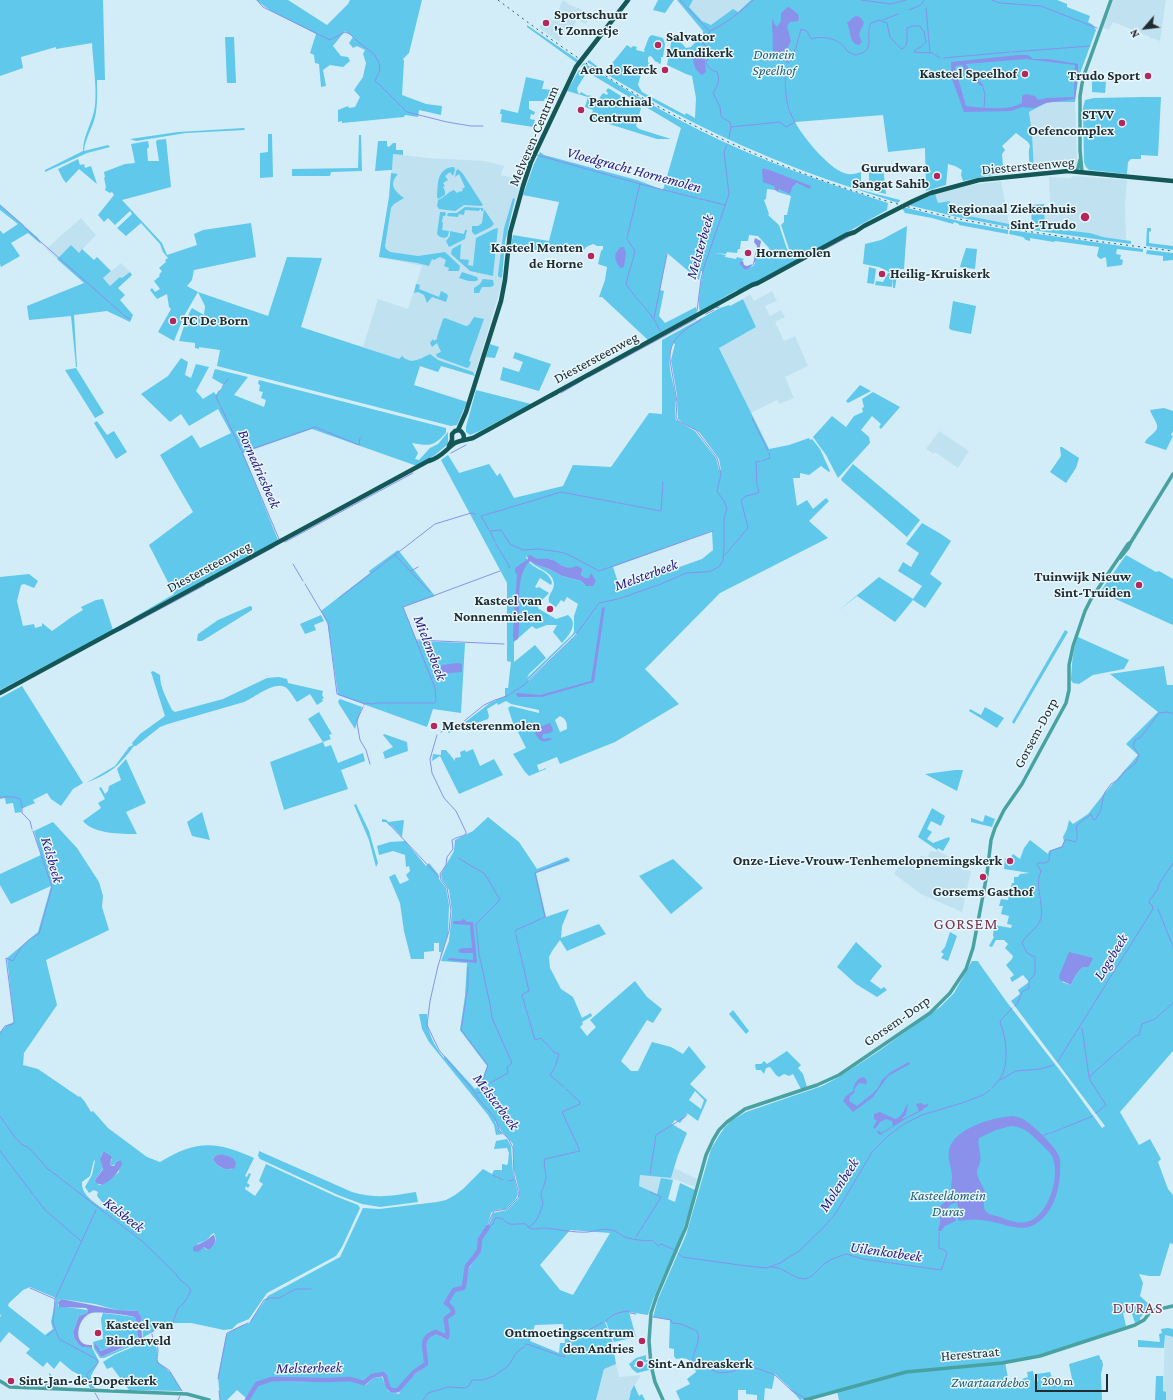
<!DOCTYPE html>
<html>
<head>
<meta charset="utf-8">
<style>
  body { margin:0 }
  #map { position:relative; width:1173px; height:1400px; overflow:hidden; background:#d2edf7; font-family:"Crimson Pro",serif }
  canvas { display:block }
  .north { position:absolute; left:1125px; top:8px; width:40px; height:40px; -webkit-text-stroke:3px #e8f8fe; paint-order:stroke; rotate:242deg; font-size:11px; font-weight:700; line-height:16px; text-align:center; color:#212c2f }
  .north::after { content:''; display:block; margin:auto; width:14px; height:18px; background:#212c2f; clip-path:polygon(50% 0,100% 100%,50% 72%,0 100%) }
  .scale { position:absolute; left:1035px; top:1374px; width:73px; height:18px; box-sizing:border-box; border:2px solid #212c2f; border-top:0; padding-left:5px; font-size:12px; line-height:14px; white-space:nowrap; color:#212c2f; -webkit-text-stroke:3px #e8f8fe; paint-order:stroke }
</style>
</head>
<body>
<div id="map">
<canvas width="1173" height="1400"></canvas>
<div class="north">N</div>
<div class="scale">200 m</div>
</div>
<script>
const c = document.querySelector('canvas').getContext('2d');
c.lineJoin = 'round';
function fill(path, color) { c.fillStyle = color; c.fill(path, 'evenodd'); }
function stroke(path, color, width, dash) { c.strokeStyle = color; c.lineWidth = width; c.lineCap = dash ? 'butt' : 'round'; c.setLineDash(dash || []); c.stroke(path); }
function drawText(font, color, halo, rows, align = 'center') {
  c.font = font + ' "Crimson Pro",serif'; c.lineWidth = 3; c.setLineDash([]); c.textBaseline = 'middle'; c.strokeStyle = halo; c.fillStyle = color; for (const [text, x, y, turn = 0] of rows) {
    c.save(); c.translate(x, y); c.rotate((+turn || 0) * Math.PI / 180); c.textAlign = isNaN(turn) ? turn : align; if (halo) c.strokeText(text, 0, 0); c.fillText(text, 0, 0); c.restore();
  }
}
fill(new Path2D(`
  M563 0 570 5 590 13 586 24 577 20 573 28 567 25 559 42 539 28 547 17 553 21Z
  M693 0H751L750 3 738 12 711 25 702 21 688 7Z
  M1113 0H1166L1160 41 1152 38 1151 39 1150 37 1113 22 1109 30 1103 28Z
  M1048 102H1075L1077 164 1074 167H1058L1034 171 1032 133 1029 112Z
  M393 154 428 158 485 161 504 166 501 175 514 178 512 185 520 187 510 218 505 242 502 283 475 374 442 364 438 372 363 347 378 299 408 309 422 266 379 257 389 197Z
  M1073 176 1127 180 1125 204 1126 240 1103 237 1090 233 1045 228 1044 207H1049L1050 205 1049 177 1070 178Z
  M1001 181 1009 224 964 215 937 203 935 194 971 185Z
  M81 218 96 235 79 253 71 245 57 259 46 249Z
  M121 263 130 272 122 279 120 277 110 286 103 278Z
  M772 291 777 301 765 306 770 316 781 310 785 317 775 322 784 341 795 336 808 366 785 377 794 398 779 404 777 400 751 413 719 347 756 327 743 299 750 294 754 301Z
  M939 431 969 451 958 468 935 452 934 454 926 449Z
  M937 850 961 864V869L971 871 962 912 921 894 894 874 904 859 919 861 920 856 928 857 930 851 936 852Z
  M674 1168 697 1179 695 1187 674 1179 673 1180 666 1179 657 1194 639 1186 640 1175 671 1178Z
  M1165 1335 1173 1337V1400H1166L1165 1392 1163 1391Z
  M616 1364 619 1377 640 1375V1377L631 1391 629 1400H596L604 1369Z`), '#c0e2f0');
fill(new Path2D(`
  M0 0H103L105 80H97C97 92 98 105 95 117 92 129 85 139 84 151L108 145 110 147 87 153 45 172V170L83 151C83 135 93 122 95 106 97 86 93 63 92 43L56 49V47L21 57 23 68 0 76Z
  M256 0H288L327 25 348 4 350 0H422L409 53 403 59 404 61 402 95 426 104 442 106 441 115 419 110 418 117 405 115 404 117 342 123V121L338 122V110L348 106 349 108 355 107 360 97 354 90 363 77 366 63 363 54 365 50 357 46 353 48 349 43 353 37 345 31 333 46 341 56 348 57 350 61 343 67 330 65 323 70 326 86 321 87 319 64 315 63 314 55 310 53 316 34 271 11Z
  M658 0H674L665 13 653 10Z
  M677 0H693L689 7 702 21 711 25 733 9 738 12 751 0H1057L1067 4V7L1090 16 1088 22 1093 25 1096 30 1078 79 1075 102H1048L1029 112 1032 133 1034 171 1028 169C1031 161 1027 153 1030 146L1028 142 1016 133 1002 146 1005 150 1002 154 1003 166 1008 173 986 176 963 181 961 175 962 170 955 166 948 164 946 185 926 191 925 148 888 152 883 115 795 122C803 137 831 172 848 174 852 175 857 173 861 172V181L868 182V190L858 188 857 189 900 200V201L898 203C866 192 833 182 801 170 726 141 654 105 587 62L589 60 605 72 627 45 631 48 633 46 637 47 636 50 645 52 644 50 649 37 652 35 663 38 665 44 663 57H661V63L659 64 658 62H656L651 56 648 57V62L652 68 650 71 642 70 638 85 642 92 685 115 686 113 695 118 696 98 692 76 686 74 667 65 672 38 669 37 673 34 686 48 691 47 703 34V31Z
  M527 25 578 60 577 63 527 27Z
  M225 37H234L236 83H227Z
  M584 63C621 87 658 109 697 129 758 160 823 182 888 203L887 210 803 257 795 256 790 252 781 225 784 222V215H787L791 196 778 192 779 189 792 188 797 183 810 189 764 168 775 188V190L767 189 766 199 764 200 769 214 768 215 779 225 789 255 798 259 738 292 737 290 719 300 720 302 700 312C697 302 701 282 703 272L701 271 699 280 667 253 660 290 664 291 659 316 665 323 696 307 697 314 648 340 602 297H599L605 280 607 267 598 264 601 251 603 249V246H597L593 244 586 247 585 249 582 250 560 249 559 254 511 246 513 235 549 241 559 202 523 195 534 164 540 152 544 155 637 180 663 190 681 128 584 70 581 66ZM749 235 758 236 769 248V252L767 254 756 253 755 263 753 266 745 270 742 261 744 259 737 257 736 259 725 257 726 255 715 253 726 254 727 252 737 253 738 249H740L741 241H748Z
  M579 70 588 76 585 75 577 88 578 93 580 94 581 92 588 96 589 95 598 100 603 93 607 95 608 93 606 91 608 88 641 108 636 126 639 129 671 139H657L590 118 593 110 585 107 588 97 567 91Z
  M526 77 544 81 542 89 552 90 548 99 545 98 544 101H529V109L535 112 534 115 531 114 530 119 535 120 533 127 501 122 502 114H500L501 109 518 113Z
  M1092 81 1106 82 1105 93 1092 92Z
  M1145 97H1161L1158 156 1141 155V159H1131L1128 162 1127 174 1089 170 1086 167 1084 162 1083 108 1085 100 1094 98Z
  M244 128 245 130 186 133 136 141 130 139 178 132Z
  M268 134H272L273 177 260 178V153L268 152Z
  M359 135H361L362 171 331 172 330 176H292V169L358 168Z
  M166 139 171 187 122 200 162 243 167 255 197 245 194 234 203 230 251 223 256 257 194 270 192 280 187 286 198 292 268 316 287 257 322 258 301 327 399 359 402 356C411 365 420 359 430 354L438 360 473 372 475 376 441 366 438 372 420 366 414 385 467 402 457 425 451 426 217 366 220 350 199 347V349L195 348V343L179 341C183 330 186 318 192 308L204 315 205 306 198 292 184 316 174 341 158 332 171 309 169 307 167 294 157 299 150 290 152 288 155 292 160 289 154 281 160 276 159 275 162 271 159 268 166 262 165 260 168 258 163 252 160 244 141 223 126 236 117 228 132 214 130 211 115 225 108 218 104 222 98 215 114 195 112 192 110 193 105 190 106 187 104 178 105 177 104 172 125 164 135 163 131 144 148 141 149 147 147 149 148 161H159L156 142 157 140Z
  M378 141H387V146L389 147 393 143H396V150H403V155L393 154 392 170 375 171Z
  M78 159 80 165 84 164 85 168 91 166 97 184 79 169 66 183 63 179 58 169Z
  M869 166H883L886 194 869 190Z
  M454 167 455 170 453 176 450 172 445 176 448 180 443 183 445 186 443 187 445 191V195L438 199 437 197C438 185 436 168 454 167Z
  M458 169 463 174 483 205 481 206 464 205 455 211 439 209 437 206 438 200C444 198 449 191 454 190L457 193 460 191 461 192 463 190 462 189 465 187 459 174 455 177 456 171Z
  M391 173 398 174C388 185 395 191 404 198L394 204 391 208 385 246 386 249 390 252 418 256 445 252 460 266 459 271H448L449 268 444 266 446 260 440 257 434 260 432 259 429 266 417 263 379 257 389 197Z
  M935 194 938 203 950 201 949 208H965L964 215 1009 224V227L957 217 908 205Z
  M513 198 515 199 505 242 502 277 501 278 498 276V274L504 228Z
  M1044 204 1045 228 1090 233 1103 237 1131 241V244L1032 230 1031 205Z
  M0 205 38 238 41 244 28 233 11 243 20 256 1 267 0 264V231H1L3 234 18 224 0 210Z
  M465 207 483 208V211H481V209H480L479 211 465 210 464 215 459 214 458 217 447 216 448 213H457Z
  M903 207 959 221 1008 230V234L959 225V224L954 222 953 224 932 218 905 213 902 208Z
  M484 209 494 224 491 227 475 235 472 232V226H478L482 223Z
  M440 212H445L446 214 445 216H443L442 222 443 223 442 230 449 231 448 236 445 238 440 237 437 234Z
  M907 226 904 269H898L895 288H893V277L892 287 875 285 876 281 883 282 888 273 892 274 893 276V274L879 267 863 264 865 244 881 240Z
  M498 228 493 276 470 271 451 254 452 249 461 244 460 259 469 260 468 265 473 266 476 238 494 229Z
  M1147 228H1151V231L1149 232V243L1173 246V250L1146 246Z
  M465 230H467L465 239 449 247 446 241 450 236V231L464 234Z
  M1010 230 1143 249V252L1117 249 1116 254 1121 255 1120 259 1123 260 1122 265 1107 267 1106 258 1105 257 1101 259 1099 258 1097 256 1099 247 1055 241 1054 242 1030 238V241L1026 240 1023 237 1009 234Z
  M71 245 79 253 82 249 94 260 97 257 111 271 103 278 110 286 120 277 122 278 130 272 132 275 118 288 125 295 120 300 133 315 130 322 107 311 74 315 77 367H76L71 316 29 320 27 306 84 283 57 259Z
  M966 248 977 249 975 269 960 267C962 260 964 254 966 248Z
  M1147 250 1173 253V260L1163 261V256L1146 254Z
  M869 267 876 269 874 284 867 283Z
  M462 272 477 277 478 280C473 283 465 280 459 278Z
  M483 279 493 280 494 285 491 287H482L479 293H474V288L480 284Z
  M416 284 420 285 419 289 439 297 441 291 447 294 448 296 446 302 432 297 427 303 424 295 418 292 414 293Z
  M743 299 756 327 719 348 769 449 789 445 809 438 810 440 812 439 820 449 830 471 829 472 821 466 809 475 800 473V478H793L797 506 807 500 813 509 826 498 829 501 809 521 828 538 720 593 645 669 679 704 615 742 560 764 557 757 537 765 539 771 546 768V769L529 776 525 772 513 754 526 748 515 726H514L508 708 511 706 539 713V710L511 704 506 701 498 705 497 703 487 709 489 716 488 719 448 733V731L464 723 490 703 505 696V688H508L511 662 507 661V583L441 460 448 455 459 473 489 464 497 476 500 473 514 498 563 486 573 465 611 467 649 413 662 414V340L720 308 729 305 730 306ZM673 343 675 344 671 360 677 395 678 419C683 425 693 427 700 433L719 459 721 470H719L716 458 698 435 695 431 676 420C674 413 676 405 676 398 673 378 665 363 673 343ZM712 531 713 550 702 559 620 588 613 567ZM527 556 541 560 550 559 566 568 572 569 577 567 583 569 581 575 586 578H589L591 574 585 585 581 581 562 576 549 569 537 565 529 560C535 569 553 570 554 584 554 591 547 595 549 602L556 607 561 600 564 602 567 597 578 604 574 616V632L572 635 527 678 529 674 546 658 535 645 514 662V642L532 626 536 629 547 625H557L553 632 562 643C569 635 579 624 568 615L556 619 539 609 538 608C539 601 545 598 549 593L539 587 537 588 535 587 540 578 551 585 552 582C546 567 532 571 526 557ZM576 633 577 635 573 638 529 681 528 680ZM560 716C566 719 567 722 567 729L560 732 555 720Z
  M953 301 976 306 971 334 951 330 949 328Z
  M474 317 484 319 469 361 471 362 469 367 467 368 437 357 436 354 441 352 437 343 432 347 430 343 433 339 434 341 437 339V337L443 319 445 318 466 326 469 325Z
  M490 344 499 347 495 358 486 357Z
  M515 352 551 364 539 391 500 380 503 367 519 372 523 362 513 358Z
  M181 358 188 362 185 375 191 378 196 364 209 367 196 391 203 399 214 392 216 395 224 385 212 378 215 369 248 377 234 395 264 407 266 400 261 398 263 392 259 391 260 385 258 384 259 380 446 428V433C433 447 429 446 412 443L418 453 415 459 419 460 430 448 438 444 448 432V444L435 455 417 466 312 429 243 453 278 540 134 620 133 618 174 594 149 545 193 512 160 455 192 435 200 448 231 433 218 409 189 426 181 414 170 422 141 394 168 376Z
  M76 368 104 413 95 418 65 370Z
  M860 385 871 391 848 403 846 401Z
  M476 390 531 404 480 431 470 435 466 432V427Z
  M873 392 900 407 881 429 879 427 881 424 872 416 861 430 869 437 870 443 838 478 826 455 813 437 832 416 846 427 854 416 863 412 862 408 864 407 862 399Z
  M1164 408 1173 411V431L1171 435 1173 436 1166 450 1145 443C1147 435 1159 433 1157 425 1156 421 1152 416 1150 410Z
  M97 421 107 435 114 431 127 452 116 459 94 423Z
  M1060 447H1062L1079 458 1076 468 1066 483 1050 472 1061 456Z
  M853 464 920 520 907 537 842 481 841 479Z
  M922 523 941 534 951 541 930 574 942 583 925 608 913 600 895 622 857 596 838 611 879 577 913 599 922 586 898 571 903 562 911 567 919 553 906 544Z
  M398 550 435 596 403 607 417 641 465 643 461 713 433 709 427 727 338 695 328 625 321 611 370 573 369 571Z
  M1126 555 1156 572 1159 571 1173 579V625L1100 592Z
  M29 574 38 581 34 588 24 584 21 585 17 601 23 626 34 624 35 628 42 626V623L52 631 73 616 83 610 81 607 96 600 103 599 113 630 0 690V577Z
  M250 606 252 607V610L202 641H198L197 640 198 634 218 620Z
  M321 615 324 621 314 625 316 630 305 634 300 624Z
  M1065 630 1068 632 1014 724 1012 722Z
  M1078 637 1129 660 1124 669 1093 675 1079 684 1073 683 1071 680C1072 665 1072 651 1078 637Z
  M1164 666 1167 685H1173V1051L1120 1112 1139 1145 1150 1139 1161 1159 1158 1162 1168 1189 1173 1195V1244L1170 1243 1160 1276H1149L1139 1274 1143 1283 1140 1296 1151 1306 1140 1318V1321L1135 1323 1131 1311 1123 1313 1126 1326 1059 1349H1055L1056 1350 1045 1354 1005 1362 1009 1383H1015L1016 1388 1023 1387 1022 1379 1028 1377 1027 1372 1033 1371 1035 1382 1038 1381 1037 1374 1050 1372 1055 1385 1063 1379 1064 1382 1072 1379 1069 1364 1099 1355 1101 1360H1102L1103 1365 1101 1374 1102 1400H839L837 1391 800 1400 789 1387 775 1374 772 1389 765 1388 764 1400H757V1395L746 1394V1390H738V1400H680L676 1391 690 1384 687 1379 696 1372 693 1365 689 1368 691 1362C686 1357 683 1358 676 1359L674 1356V1349L669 1348 670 1320 653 1317 658 1299 686 1235 711 1149 720 1134 725 1127 731 1121 746 1112 822 1086 839 1077 876 1053 940 1007 954 993 972 961H978L979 963 1006 1001 1065 1077 1102 1128 1105 1126 1011 1001 1020 994 1018 990 1029 982 1023 975 1012 982 1010 978 1014 975 1006 965 1012 959 1013 956 1005 948 1008 944 1004 940H996L992 947 989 946 994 937 993 936 994 925 1011 928 1012 925 1007 924 1009 916 1001 914 1003 906H999L1001 899 1008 900 1012 883H1014V877H1018L1020 874 1030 873 1004 869 1005 858 1013 865 1014 862 1010 858 1013 854 1020 859 1024 848 1030 840 1048 854 1049 851 1062 846 1064 841 1063 837 1067 829 1069 820 1073 824 1088 814 1103 795 1138 755 1126 744 1158 712 1110 674ZM1092 958 1089 967H1083C1077 972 1074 978 1071 985L1062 982Z
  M153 671 160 675C160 688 167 699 172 710L175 712 223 699 267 678 279 677 287 679 288 683 323 691 322 695 324 698 322 699 323 701 317 705 310 694 297 702C293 697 290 690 285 687 274 681 254 698 244 702L168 724 160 727 136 746H134C117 768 112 772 86 783L115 766 129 747 133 745 132 743 140 734 165 716 151 672Z
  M22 686 83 783 73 789 61 806 51 799 47 793 33 800 35 803 21 809 22 812 15 813 13 803 6 804 5 798 0 799V698Z
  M340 699 362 707 355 729 339 704 338 701Z
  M985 707 1004 718 997 728 969 711 970 709 981 715Z
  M319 712 332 734 329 735 331 739 323 742 325 747 331 745 338 763 363 753 365 761 341 770 348 789 284 810 270 762 323 742 308 719Z
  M384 734 407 742 408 751 385 759 383 752 393 747 383 735Z
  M473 749 480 766 494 759 503 775 459 794 440 756 432 761 433 754 441 755V750H446L455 761V758L461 757 460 752 465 750 466 752Z
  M126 759 146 803 126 812 137 834C122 834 93 834 83 821L101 808 98 803 105 799 99 788 101 787 105 794 108 791 109 786 121 780 117 769Z
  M955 770H963L957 791 925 774Z
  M356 804 369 831 378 863 376 867 369 840 354 805Z
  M932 808 945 816 941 826 931 821 927 829 932 832 927 839 933 843 949 837 950 839 943 851 938 848 937 850 918 837Z
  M202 812 210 840 192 836 187 822Z
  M985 815 995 819 992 827 971 822V818L983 822Z
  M488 817 519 842 537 869 567 857 570 861 536 873 546 917 569 909 562 926 561 938 599 924 606 934 567 951 560 940 552 951 549 957 550 968 561 989 573 997 582 1018 591 1013 592 1016 582 1022 583 1024 580 1027 587 1036 596 1027 590 1020 635 981 647 997 662 1009 653 1023 647 1020 621 1061 631 1071H638L652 1042 671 1047 683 1054 689 1046 706 1067 690 1084 707 1100 698 1121 687 1113 680 1123 675 1120 672 1124 687 1133 678 1155 671 1178 640 1175 639 1186 657 1194 661 1178 673 1180 668 1199 675 1202 680 1183 695 1190C689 1213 682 1234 673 1255 664 1275 654 1294 648 1315L629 1312 636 1337 614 1342 606 1322H605L612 1340 616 1364 604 1369 596 1400H248L257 1386 269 1381 321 1382 349 1380 364 1385H366L373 1378 382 1377 388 1391 399 1394C402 1383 418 1372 427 1365L426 1339 431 1335 435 1334 446 1339 449 1337 446 1320 455 1312 454 1308 448 1302 454 1292 463 1290 465 1287 469 1268 479 1253 481 1248V1240L487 1231 493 1213 507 1210 519 1198V1191L514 1170 513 1144 498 1127 496 1121H495L498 1129 503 1134 496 1135 494 1125 488 1115 429 1042 422 1029 419 1014H427C426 1030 434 1046 444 1058L445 1056 475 1089 480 1085 487 1066 460 1030 465 996 467 963 441 961 449 941 452 911 449 890 442 880 441 874 454 851 455 840 473 831ZM695 1091 704 1100 701 1109 689 1100ZM570 1230 610 1233 573 1295 560 1290 540 1265ZM563 1324 565 1343H560L559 1353 530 1341 535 1325Z
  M382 819 387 820 388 822 404 820 402 837 391 825 390 826 386 822H382Z
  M53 822 77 848 99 882 103 896 102 907 109 930 46 960 57 1005 24 1053 23 1065 38 1069 79 1097 80 1096 85 1102 91 1112 93 1111 108 1128 147 1157 160 1162C197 1140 215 1141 254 1158L245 1176 247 1177 249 1173 251 1174 247 1183 250 1185 248 1188 246 1186 245 1189 255 1196 263 1184 259 1181 266 1164 335 1196 358 1205 360 1208 342 1247 336 1256 267 1293 249 1319 237 1324 232 1329 224 1330 191 1323H174L163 1326 151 1333 144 1337 141 1342 104 1358H100L94 1349 93 1342 103 1339 101 1319 103 1313 135 1317 138 1335 137 1338 99 1351 96 1344 94 1345 101 1357 142 1340C144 1331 142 1319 138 1311L117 1310 95 1304 61 1299 58 1301V1306L88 1310 87 1313 79 1316 73 1332 74 1338 79 1345 82 1347 92 1348C102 1366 99 1360 91 1376V1382L95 1388H90L86 1379 76 1382 75 1380 79 1378 80 1375 72 1371 60 1361 54 1369 47 1362 43 1367 26 1353 30 1349 9 1332 0 1343V1317L1 1316 0 1314V1032L7 1025 14 1022 7 958 38 932 51 886 11 904 0 885V874L41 855 34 831ZM103 1152H105L112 1159 110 1164 111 1166 114 1165 116 1162 120 1160 119 1172 111 1179 102 1185H99L95 1180 103 1168C101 1162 99 1158 103 1152ZM217 1155H226L232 1169C223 1170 218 1167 213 1160L214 1157ZM94 1160 95 1161 92 1175 85 1187 89 1193 94 1190 98 1192 97 1196 107 1208 105 1210C95 1203 81 1195 82 1182L90 1176ZM214 1233C218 1241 214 1247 207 1250L204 1247 202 1248 197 1244 207 1240 211 1235ZM30 1287 56 1298 51 1322 53 1329 45 1335 8 1306 9 1303 23 1290Z
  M405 841 426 866 429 863 438 874 439 879 446 888 449 905 448 934 440 959 441 952H439V943H434V951L424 952V959H411L404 931 400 903 389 877 395 874 400 884 409 880 406 875 410 871 409 866 406 867 405 855 393 851 379 855 377 846 390 842Z
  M673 859 703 888 671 914 639 876Z
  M950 932 957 936 948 961 941 958 944 954 941 952 945 947Z
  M856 942 882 966 870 981 881 989 884 987 887 990 877 997 856 984 837 967Z
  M733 1010 749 1031 746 1034 729 1014Z
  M787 1051 801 1065 798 1068 803 1074 807 1087 801 1089 793 1074 789 1076 784 1074 779 1077 776 1075 770 1067 766 1068 764 1074 761 1070H756L755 1065 756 1064H761L764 1061 767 1064Z
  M507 1139 511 1146 513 1173 518 1194 516 1199 506 1209 495 1210 491 1213 487 1227 479 1239 477 1252 467 1266 463 1287 452 1290 444 1303 452 1310V1312C440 1320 445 1324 447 1335L445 1336 436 1330C417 1336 425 1348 425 1364L413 1371 400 1388 396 1390C384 1385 391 1379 384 1373L371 1375 364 1382 353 1378 335 1379 275 1378C258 1381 255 1385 246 1398L237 1390 227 1400H220L218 1376 226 1335C231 1330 242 1325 249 1323L268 1296 340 1257 363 1208 379 1209 437 1202 446 1200 455 1195 463 1189 483 1169 492 1174 494 1170H502V1164L507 1165 508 1163 509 1153 507 1148 494 1149 496 1141Z
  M259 1151 352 1192C377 1199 391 1196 416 1192L418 1202 380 1207 362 1204 338 1195 260 1159 258 1156Z
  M1168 1328 1173 1329V1337L1165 1335 1164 1348 1138 1347V1340L1160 1342 1159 1334 1162 1333 1161 1329Z
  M152 1338 157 1349V1361L171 1373 182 1391 129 1390 112 1367 107 1369 103 1362 114 1355 142 1343 143 1344Z
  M646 1355V1360H648V1362L637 1363 634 1365V1367L645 1365 648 1362 649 1370 637 1373 632 1369 629 1364 636 1358Z
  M49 1373 58 1381V1387H45V1384L49 1383Z
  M1156 1376H1163V1391L1166 1392V1400H1155Z
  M634 1385 639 1396 642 1394 645 1400H629L631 1391Z`), '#5fc8eb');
fill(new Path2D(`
  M788 7H789L798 14 799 19 798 21 790 22 787 26 791 41 786 51 789 56 787 63C783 57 781 56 774 56L773 54 772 18 775 25 777 27 781 21V13Z
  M857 16 861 18 864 23C860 32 857 33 862 42L859 45C849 44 851 30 847 23L854 17Z
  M699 50 704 51 706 72 702 75C694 70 694 64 692 55L695 52Z
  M1018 55H1028L1033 59H1048L1078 64V75L1075 99 1046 103 1034 108 1022 107 1011 111 964 112 952 79 951 62ZM1026 59 1075 65 1074 97 1046 98 1038 100 1035 96 1026 94 1022 96V103C1008 111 982 108 966 106L955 68 956 66 962 65 966 73 981 86 983 85C977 77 970 72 966 64Z
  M764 168 811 186 810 189 797 183 792 188 790 194 779 189 778 192 775 190 774 186 763 182 762 170Z
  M755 238 761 241C759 251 757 267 745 270L740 264V262L743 261 744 265 747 266 753 264 757 246 754 242Z
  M621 247H624L626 253 624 267 621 268H620C614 259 613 254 621 247Z
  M531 555C537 561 542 558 549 559 560 561 563 572 577 566L583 569 581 575 586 578H589L591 573 596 581 593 586H586L581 581 562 576 549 569 537 565 530 561C513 576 522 617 518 639L513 641V631L517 575 515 571V568L528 559 527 556Z
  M605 607 594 682 542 697H518L516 694 518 693 540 695 591 681 602 608Z
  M458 663 462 664V672L441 674V665Z
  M550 723 552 727 553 731 550 733 543 734 542 737 543 739 550 738 552 739C543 744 539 741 535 733L537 728Z
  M464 919 467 922H473L477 963 448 960V959L450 958 473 960V953H460L458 950 463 948H472L470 925 453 924 454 921H460Z
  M1069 952 1093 958 1089 967H1083C1077 972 1074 978 1071 985L1060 980 1059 976Z
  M909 1062 910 1064 888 1076 873 1097 853 1112 843 1101 846 1096 853 1091C854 1084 856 1080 862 1077L866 1079 867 1083 865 1084 859 1083 855 1088 854 1093 850 1096 849 1101 857 1106 871 1095 878 1088 882 1080 891 1072Z
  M908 1103 906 1115 902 1118 903 1119 919 1111 916 1104 921 1103 924 1105 928 1104V1106L923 1109V1110L907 1118 880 1135 877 1132 878 1130 881 1133 893 1126 892 1121 886 1119 880 1122 875 1129 873 1127 877 1121 874 1119V1114L880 1112 895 1119C903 1117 904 1109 908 1103Z
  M1011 1116C1015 1116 1019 1117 1023 1119 1032 1124 1056 1147 1059 1156 1061 1161 1060 1167 1060 1172 1059 1192 1053 1214 1034 1225 1020 1232 1004 1224 989 1221 979 1219 969 1219 959 1221L956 1215 959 1210 957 1203C950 1203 946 1208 946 1215L949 1217 954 1215 956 1221 945 1226 941 1231H938C939 1226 941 1221 940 1216 940 1213 939 1210 940 1207 942 1203 946 1202 948 1198 951 1194 951 1185 952 1180 953 1170 947 1160 949 1150 954 1128 992 1118 1011 1116ZM1011 1126C1025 1127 1029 1133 1039 1142 1043 1146 1049 1151 1052 1156 1061 1175 1049 1216 1027 1222 1017 1224 1008 1220 1000 1217 994 1215 986 1215 984 1208 983 1204 986 1198 985 1193 984 1187 980 1183 978 1177 975 1170 979 1168 980 1162 982 1154 977 1146 979 1138L996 1130Z
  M103 1152H105L112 1157 110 1164 111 1166H114L116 1162 120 1160 122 1163C119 1173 111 1181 102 1185L96 1183 95 1180 103 1169 100 1159Z
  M217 1155C225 1154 233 1156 236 1163L235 1168C225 1171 219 1168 213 1160L214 1157Z
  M213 1235H214C217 1242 214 1247 208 1250L204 1247 198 1252 193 1251V1247L207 1240Z
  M61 1299 117 1310 138 1311 141 1317 142 1338 140 1340 101 1357 94 1346 95 1344H96L100 1351 138 1337 135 1317C129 1315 96 1311 91 1313 77 1318 71 1347 92 1345V1348L82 1347 79 1345 74 1338 73 1332 79 1316 87 1313 88 1310 86 1308 59 1307 58 1302Z`), '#8a91ea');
stroke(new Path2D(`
  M257 0 263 7 267 9 330 40 345 32 350 34 356 40 374 54 379 63 380 70 375 81 378 84
  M680 0 710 32 701 40 702 42 711 51 706 63C709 69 711 70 717 72 721 80 717 86 713 93L720 107 721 116 723 118 730 122 731 127 729 138
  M861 0 891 4 906 0
  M992 0 1000 3 1041 6 1097 28
  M926 8 930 53
  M909 10 921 5 924 0
  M883 20 898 14
  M710 31C720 28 746 8 753 0
  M1012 52 1090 46
  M944 58 1010 52
  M788 63 796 48 801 29 807 31 811 39C824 35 841 39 847 51L855 55C878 51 864 36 871 23L879 20 887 23 890 37 898 46 902 49C910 44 906 35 907 28L913 26H920L924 32 926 42 921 47 915 50 914 52 932 53 940 58
  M379 84 407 112 447 122 471 126H483
  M982 85 985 94 984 108
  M731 127 780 122 786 127 795 122C785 106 786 93 785 75
  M537 155 640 184 725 205
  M0 205 24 226
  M25 228 126 317 130 319
  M627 238 640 184
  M627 239 635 251C633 263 628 272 626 284 636 300 653 313 660 331
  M814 255 848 237
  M716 308 719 307
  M697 311 701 279 704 267 729 194 724 152 727 145
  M706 314 714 310
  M654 318 667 254
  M589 377 696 319
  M222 387 228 379
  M219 391 216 397 220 405
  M561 393 583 380
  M550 398 558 394
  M221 407 243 454 279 539
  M752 418 768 451
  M243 452 315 427 359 445 360 438
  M451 453 466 445
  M762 461 770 458 769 453
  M492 513 561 492 661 511 663 482
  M489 530 481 516 491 513
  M285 542 413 473
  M495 542 490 531 501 530 510 544 523 550 539 549 560 552 567 554 599 571 713 531
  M496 544 510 567 508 568
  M395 555 430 592
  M725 555 748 528 741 500 746 496 758 493 759 492 757 485 756 462 760 461
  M293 564 303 581
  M411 571 418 567
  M208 583 274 547
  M305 584 327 621
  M339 598 435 524 471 513 475 514
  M328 623 337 694 363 703
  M119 631 205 585
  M416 640 504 644
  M431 678 441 674
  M364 705 365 703 372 704 376 703H435L436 700 435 688 403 607 500 571
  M363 707 357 720V723L360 740 366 750 370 764
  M441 732 463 722 484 705 495 700 507 696 524 685 575 636 599 603 618 599 661 584 686 573 705 572 711 571 720 566 723 560 724 548V518L727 509 724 501 717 491 721 474 717 458 696 430 678 421 676 417 677 402 670 360C669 338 684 330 701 320V319
  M437 735 430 759 432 773 444 798 456 811 466 832V834C462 837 456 837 452 840L453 849 447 857 446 865 440 874 441 880 447 888 451 910 449 931 438 966 430 1001 427 1025 439 1050 473 1090 477 1097 495 1118 499 1130 508 1138 513 1148 514 1176 519 1194 518 1198 507 1209 494 1211 490 1219 488 1227
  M0 797H14L20 799 22 806V813L30 821 32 829
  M390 825 439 877
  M458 858 485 874 500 900 476 924 479 954 490 1004 492 1018 512 1063 507 1067 508 1073 479 1089 481 1092 477 1093
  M1158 909 1173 947
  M515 933 516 930 545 917 535 873 569 859
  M516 935 529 991 523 994 522 995 535 1040 541 1038 554 1052 559 1054 555 1067 550 1075 564 1087
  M468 967V986L461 1030 488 1065 480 1089
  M1015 1006 1018 1002 1022 992 1029 988V981L1035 974V957L1027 953 1022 943C1026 934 1038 929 1041 918 1044 903 1034 885 1041 871L1037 864 1038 863H1045L1049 861 1050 851 1062 847 1065 840H1069L1075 842C1080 836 1075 831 1077 825L1090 815 1091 814 1093 819 1095 820 1101 810 1103 797 1105 792 1111 784 1118 780 1125 771 1135 764 1139 755 1133 746 1135 740 1141 737 1159 713 1168 712 1173 714
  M1082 1028 1089 1077
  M0 1033 5 1026 13 1024 14 1021 6 958 13 961C19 950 26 939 39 934L52 887 33 831
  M1058 1061 1153 909 1152 905 1149 903V901L1158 889 1159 884 1173 863
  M1000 1080 1016 1071 1040 1069 1054 1065
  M992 1088C997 1083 1002 1077 1004 1070 1008 1057 1006 1035 1000 1023L1001 1020 1012 1008
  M1096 1113 1106 1105 1090 1080V1076L1135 1036 1139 1035 1142 1024 1155 1019 1173 1003
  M0 1116 14 1136 21 1144 29 1148 48 1169 142 1241 177 1275C179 1282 188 1283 191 1291L184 1303 178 1308 173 1322C165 1325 157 1324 152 1332
  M1051 1133 1093 1116
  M1042 1136 1049 1133
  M0 1151 45 1210 81 1241
  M650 1174 656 1135 685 1117 687 1114
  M493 1175 503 1180
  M509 1181 514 1180
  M488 1227 493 1224 495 1218C505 1217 503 1222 510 1224 514 1225 521 1223 526 1224L529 1228C535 1230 539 1228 545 1228 559 1229 573 1233 588 1232 596 1231 603 1228 612 1230 617 1231 620 1235 625 1237 630 1239 648 1242 652 1240L658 1246 661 1244 675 1250
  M528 1227C537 1224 541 1211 543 1203 543 1201 541 1197 541 1194 542 1189 545 1184 546 1178 546 1172 543 1166 545 1159L580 1151 562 1112 580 1104V1102L566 1089
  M636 1237 661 1197 650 1192
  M678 1253 682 1257 747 1266 767 1268 780 1263 799 1251 823 1228 836 1213 872 1152 888 1136 904 1124 922 1115 962 1103 983 1095 990 1090
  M771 1267 779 1268 798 1278 805 1279 812 1276 824 1264 832 1259 846 1254 863 1259 941 1270 942 1268 947 1253 945 1250 939 1248V1233
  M30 1288 55 1299
  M653 1317 671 1320 672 1323 681 1324 697 1331C703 1343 689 1354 694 1365H700L719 1373 731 1372 746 1366 759 1369 775 1375 792 1391 805 1398
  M251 1321 264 1300 270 1298H279L296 1289H311
  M606 1321C612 1314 619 1312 629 1311L630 1313 636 1314
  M152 1334C152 1340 158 1344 158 1350 158 1355 156 1358 158 1363L169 1370 182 1391
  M47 1336 54 1330
  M87 1374 98 1363V1360L59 1339 53 1323 55 1299 96 1210
  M87 1376 93 1388
  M218 1379 227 1333 248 1323
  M219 1391 220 1400
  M95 1393 99 1400
  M178 1400 180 1396
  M423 1400 428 1393 448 1387 465 1388 469 1386 472 1380H483L494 1376 508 1366 517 1352 527 1344 564 1357 567 1343 603 1322`), '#8a91ea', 1);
stroke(new Path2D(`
  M247 1400 257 1384 272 1379 328 1380 350 1379 364 1383 372 1376 383 1374 385 1376C387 1384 388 1393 398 1390L414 1372 426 1364C426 1350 418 1337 436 1332L447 1337C449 1331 445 1324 446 1318L453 1313C454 1308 449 1305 446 1303L454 1290 463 1288 464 1286 467 1266 476 1255 479 1250 480 1239 488 1227`), '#8a91ea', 4.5);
stroke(new Path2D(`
  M1077 172 1080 160
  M1082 172 1080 150V96L1083 78 1111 0
  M1120 558 1128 548 1131 542 1173 474
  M0 1381 10 1387 187 1394 209 1400
  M663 1400 655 1382 651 1365 649 1341 651 1313 657 1295 686 1227 706 1155 713 1140 719 1130 727 1122 745 1109 817 1085 839 1075 930 1013 950 993 966 969 973 948 987 874 991 840 995 828 1004 810 1022 784 1066 703 1069 690V665L1073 646 1085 611 1091 599 1128 544 1131 542
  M805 1400 906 1372 1002 1363 1040 1356 1135 1325 1144 1320 1151 1311 1173 1306`), '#48a2a1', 3.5);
stroke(new Path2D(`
  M931 193 979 180 1068 171 1173 181
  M458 430 466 412 501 301 505 280 510 233 523 186 531 162 576 67 628 0
  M449 446 452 440V434L455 431 459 430C463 432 465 436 463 440
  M429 461C442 457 445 450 455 443 460 440 467 440 473 438L752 285 758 283 846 235 855 232 864 226 913 201 933 192
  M0 693 430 460`), '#135757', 4.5);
stroke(new Path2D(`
  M498 0C535 28 572 55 612 80 714 142 824 188 941 215 1017 232 1095 241 1173 251`), '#47555a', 1, [2, 4]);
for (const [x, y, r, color] of [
  [546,23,4,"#b4275d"],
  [658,45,4,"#b4275d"],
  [665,70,4,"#b4275d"],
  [1025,74,4,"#b4275d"],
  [1148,76,4,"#b4275d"],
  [581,110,4,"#b4275d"],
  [1122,123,4,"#b4275d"],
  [937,176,4,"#b4275d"],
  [1085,217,5,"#b4275d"],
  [748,253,4,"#b4275d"],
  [591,256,4,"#b4275d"],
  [882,274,4,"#b4275d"],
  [173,321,4,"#b4275d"],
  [1139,585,4,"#b4275d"],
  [550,609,4,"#b4275d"],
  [434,726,4,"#b4275d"],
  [1010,861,4,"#b4275d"],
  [983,877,4,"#b4275d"],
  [98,1333,4,"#b4275d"],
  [642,1341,4,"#b4275d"],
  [640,1364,4,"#b4275d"],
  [11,1381,4,"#b4275d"]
]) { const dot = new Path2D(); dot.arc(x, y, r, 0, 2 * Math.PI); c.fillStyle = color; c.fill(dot); stroke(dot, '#e8f8fe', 1.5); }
drawText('bold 14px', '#212c2f', '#e8f8fe', [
  ["Sportschuur",554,15,"left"],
  ["'t Zonnetje",554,31,"left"],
  ["Salvator",666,37,"left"],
  ["Mundikerk",666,53,"left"],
  ["Aen de Kerck",657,70],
  ["Kasteel Speelhof",1017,74],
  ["Trudo Sport",1140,76],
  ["Parochiaal",589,102,"left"],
  ["Centrum",589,118,"left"],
  ["STVV",1114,115],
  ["Oefencomplex",1114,131],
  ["Gurudwara",929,168],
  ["Sangat Sahib",929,184],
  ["Regionaal Ziekenhuis",1076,209],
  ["Sint-Trudo",1076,225],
  ["Kasteel Menten",583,248],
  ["de Horne",583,264],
  ["Hornemolen",756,253,"left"],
  ["Heilig-Kruiskerk",890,274,"left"],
  ["TC De Born",181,321,"left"],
  ["Tuinwijk Nieuw",1131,577],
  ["Sint-Truiden",1131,593],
  ["Kasteel van",542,601],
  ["Nonnenmielen",542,617],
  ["Metsterenmolen",442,726,"left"],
  ["Onze-Lieve-Vrouw-Tenhemelopnemingskerk",1002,861],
  ["Gorsems Gasthof",983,892,"center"],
  ["Kasteel van",106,1325,"left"],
  ["Binderveld",106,1341,"left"],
  ["Ontmoetingscentrum",634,1333],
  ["den Andries",634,1349],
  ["Sint-Andreaskerk",648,1364,"left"],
  ["Sint-Jan-de-Doperkerk",19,1381,"left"]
], 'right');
drawText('italic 14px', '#275e6f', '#e8f8fe', [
  ["Domein",774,55],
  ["Speelhof",774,71],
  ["Kasteeldomein",948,1196],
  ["Duras",948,1212],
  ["Zwartaardebos",990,1383]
]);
drawText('14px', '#212c2f', '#e8f8fe', [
  ["Melveren-Centrum",534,136,-67],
  ["Diestersteenweg",1028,166,-5],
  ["Diestersteenweg",596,358,-28],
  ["Diestersteenweg",209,567,-28],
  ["Gorsem-Dorp",1036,733,-62],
  ["Gorsem-Dorp",897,1021,-35],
  ["Herestraat",970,1354,-5]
]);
drawText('italic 15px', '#28187f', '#e8f8fe', [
  ["Vloedgracht Hornemolen",634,170,15],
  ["Melsterbeek",700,247,-74],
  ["Bornedriesbeek",259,469,66],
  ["Melsterbeek",646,575,-20],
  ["Mielensbeek",430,648,69],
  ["Kelsbeek",52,860,74],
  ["Logebeek",1111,957,-58],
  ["Melsterbeek",496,1102,53],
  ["Molenbeek",839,1185,-57],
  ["Kelsbeek",124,1215,38],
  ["Uilenkotbeek",886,1252,8],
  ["Melsterbeek",309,1368,-1]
]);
c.letterSpacing = '1px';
drawText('16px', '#7b3449', '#e8f8fe', [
  ["GORSEM",966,924],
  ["DURAS",1138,1308]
]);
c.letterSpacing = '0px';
</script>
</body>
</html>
